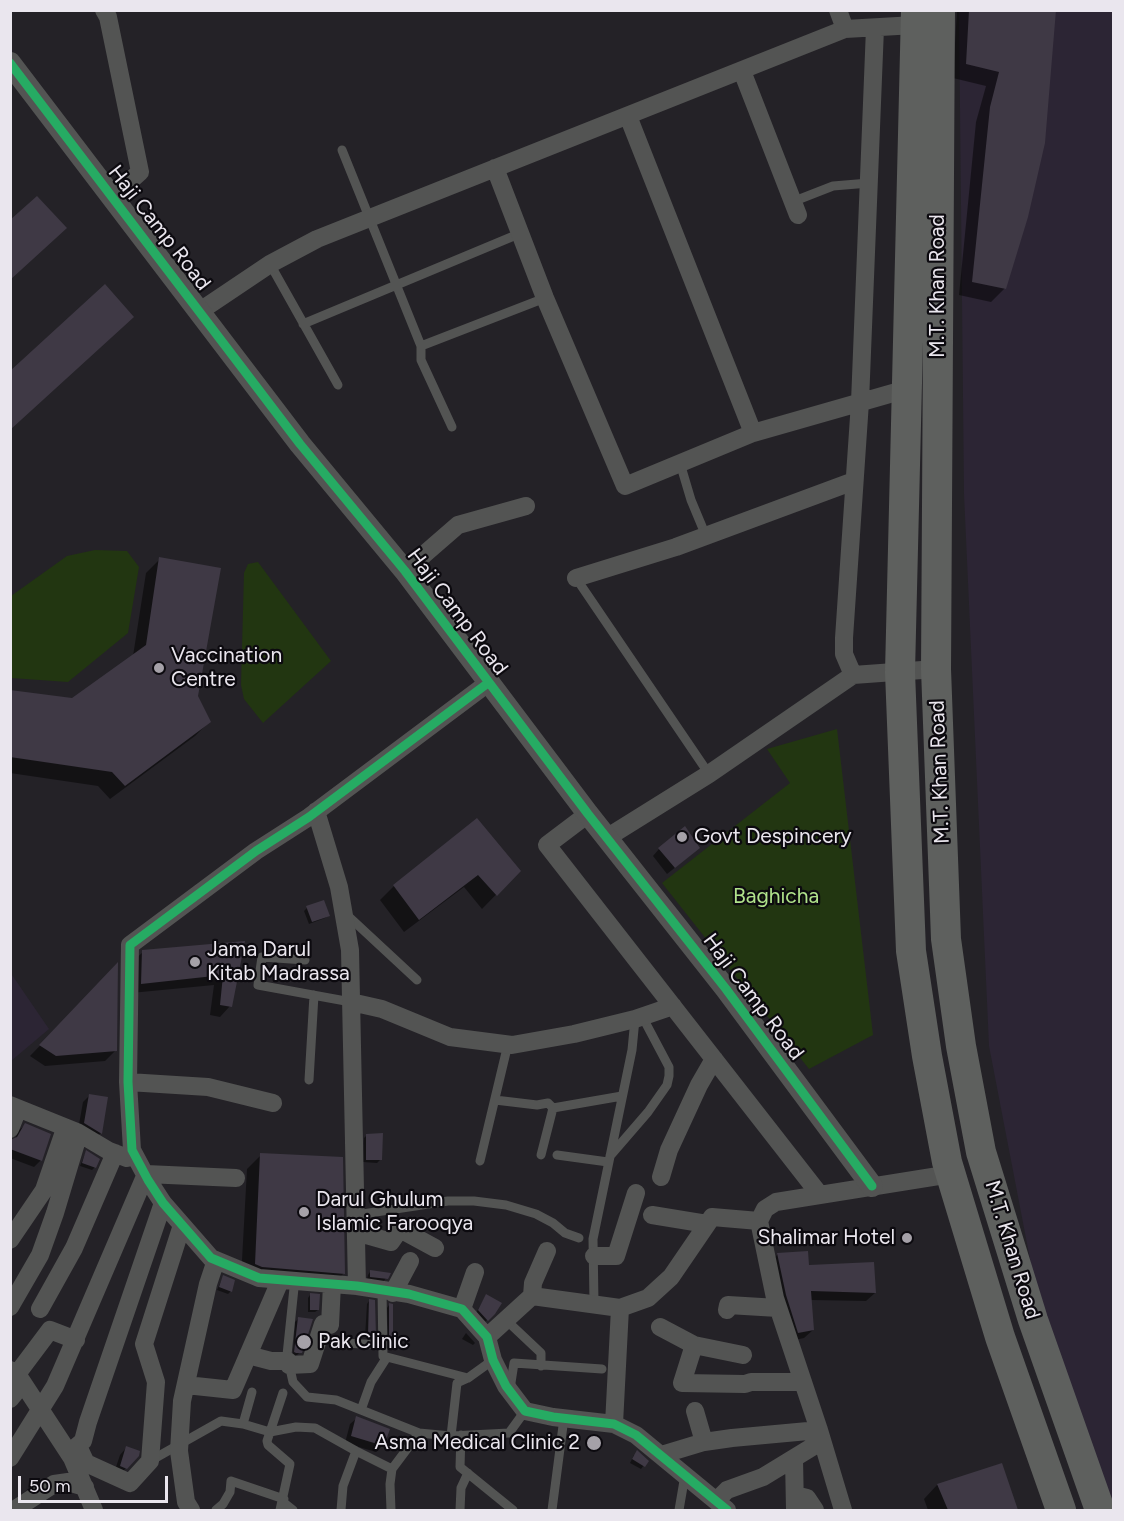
<!DOCTYPE html>
<style>
body{margin:0}
#map{position:relative;width:1124px;height:1521px;overflow:hidden;background:#242227;font-family:Figtree,sans-serif}
canvas{display:block}
.frame{position:absolute;inset:0;border:12px solid #eae6ee;pointer-events:none}
.scale{position:absolute;left:18px;top:1476px;width:150px;height:27px;box-sizing:border-box;border:3px solid #eae6ee;border-top:0;padding-left:8px;font-size:18px;line-height:21px;white-space:nowrap;color:#eae6ee;-webkit-text-stroke:4px #0c0a0f;paint-order:stroke}
</style>
<div id="map">
<canvas width="1124" height="1521"></canvas>
<div class="frame"></div>
<div class="scale">50 m</div>
</div>
<script>
const ctx = document.querySelector('canvas').getContext('2d');
ctx.lineJoin = 'round';
function fill(path, color) { ctx.fillStyle = color; ctx.fill(path, 'evenodd'); }
const shape = rows => new Path2D(rows.map(r => 'M' + r).join(''));
function trace(path, color, width, dash) { ctx.strokeStyle = color; ctx.lineWidth = width; ctx.lineCap = dash ? 'butt' : 'round'; ctx.setLineDash(dash || []); ctx.stroke(path); }
function label(font, color, halo, rows, align = 'center') {
  ctx.font = font + ' Figtree,sans-serif'; ctx.lineWidth = 4.5; ctx.setLineDash([]); ctx.textBaseline = 'middle'; ctx.strokeStyle = halo; ctx.fillStyle = color; for (const [text, x, y, turn = 0] of rows) {
    ctx.save(); ctx.translate(x, y); ctx.rotate((+turn || 0) * Math.PI / 180); ctx.textAlign = isNaN(turn) ? turn : align; if (halo) ctx.strokeText(text, 0, 0); ctx.fillText(text, 0, 0); ctx.restore();
  }
}
fill(shape([
 [959,11,1113,11,1113,1510,1056,1394,989,1046,964,494],
 [10,972,49,1029,11,1061,10,1061]
]), '#2c2534');
fill(shape([
 [95,550,127,551,139,567,128,633,68,682,11,678,11,596,67,556],
 [258,562,331,661,263,723,244,699,241,685,244,573,248,564],
 [837,729,873,1035,809,1069,662,883,790,783,767,749]
]), '#223611');
fill(shape([
 [957,10,1054,10,1005,288,991,302,959,295,976,122,986,86,953,78],
 [160,559,196,696,209,722,195,736,110,799,98,786,10,773,10,692,72,700,133,656,146,573],
 [477,820,519,871,482,909,464,887,404,932,380,900,394,886],
 [659,849,692,854,667,874,653,856],
 [307,908,328,916,325,918,309,924,304,911],
 [243,943,230,1006,220,1017,210,1015,214,985,131,993,132,962,143,952],
 [117,966,116,1050,105,1061,45,1066,30,1056],
 [89,1096,101,1133,94,1139,78,1130,83,1102],
 [25,1125,41,1160,34,1167,10,1158,10,1142,15,1140,18,1131],
 [367,1135,380,1160,377,1163,363,1162,364,1138],
 [86,1152,95,1167,92,1170,80,1166],
 [261,1155,344,1273,330,1287,241,1278,247,1169],
 [778,1254,808,1266,875,1293,866,1301,810,1300,813,1330,804,1338,790,1341,769,1263],
 [370,1272,386,1278,383,1282,367,1279,368,1275],
 [223,1277,231,1291,228,1294,217,1290],
 [310,1295,318,1310,315,1312,308,1312,308,1298],
 [484,1299,494,1313,484,1323,476,1313],
 [369,1301,374,1335,372,1338,365,1337,367,1304],
 [389,1305,391,1337,388,1340,387,1308],
 [298,1319,300,1352,297,1355,293,1356,295,1322],
 [466,1333,475,1343,473,1345,462,1339],
 [357,1418,383,1445,376,1452,345,1443,350,1424],
 [126,1448,126,1468,119,1475,114,1473,120,1455],
 [634,1455,647,1461,641,1469,630,1463],
 [1001,1465,1017,1510,928,1510,924,1499,937,1485]
]), '#0007');
fill(shape([
 [969,10,1056,10,1045,143,1028,217,1006,289,972,282,990,107,999,72,966,64],
 [37,196,67,228,10,280,10,220],
 [105,284,134,317,10,430,10,371],
 [159,557,221,568,198,696,211,722,125,786,112,772,10,757,10,690,72,698,146,645],
 [477,818,521,871,497,896,478,875,419,920,393,885],
 [685,826,700,848,675,868,658,848],
 [324,900,330,916,312,922,306,906],
 [245,941,232,1007,220,1005,223,975,141,984,142,950],
 [118,962,117,1051,56,1056,39,1045],
 [89,1094,108,1097,102,1134,84,1123],
 [25,1123,51,1134,42,1161,10,1149,10,1140,17,1137],
 [383,1133,382,1160,366,1160,366,1134],
 [86,1150,100,1159,96,1168,82,1163],
 [260,1153,343,1157,345,1274,262,1267,255,1264],
 [808,1251,809,1265,874,1262,876,1293,811,1291,814,1330,798,1333,786,1295,777,1253],
 [370,1270,391,1273,388,1279,370,1277],
 [223,1275,235,1280,232,1292,219,1287],
 [310,1293,320,1294,319,1310,310,1310],
 [486,1294,502,1303,495,1314,488,1321,478,1310],
 [369,1299,375,1300,376,1336,368,1335],
 [389,1303,393,1304,393,1338,389,1337],
 [298,1317,313,1319,302,1353,296,1353,294,1352],
 [356,1416,390,1429,384,1446,351,1436],
 [126,1446,140,1451,139,1456,127,1469,120,1466],
 [637,1450,649,1461,645,1467,632,1459],
 [1002,1463,1018,1510,948,1510,937,1484]
]), '#3f3945');
trace(shape([
 [342,150,421,346,421,360,452,427],
 [792,202,833,186,869,183],
 [270,264,338,385],
 [303,324,521,233],
 [421,346,545,298],
 [680,463,691,500,706,536],
 [576,578,709,774],
 [347,915,417,980],
 [305,960,262,957,258,985,351,1002],
 [309,1080,314,995],
 [495,1100,537,1105,548,1103,553,1108],
 [541,1155,553,1108,622,1096],
 [557,1155,608,1162],
 [610,1156,648,1112,667,1085,669,1076,669,1067,642,1016],
 [480,1161,508,1044],
 [356,1215,448,1201,474,1201,506,1205,536,1214,553,1223,565,1233,579,1238],
 [297,1282,294,1288,287,1355,293,1382,307,1397,336,1400,419,1433,451,1436],
 [382,1290,383,1356,468,1378,493,1360],
 [594,1303,593,1239,632,1050,635,1019],
 [506,1320,541,1353,541,1366],
 [344,1343,383,1345],
 [468,1378,457,1383,451,1436,509,1433,525,1411],
 [510,1389,514,1363,602,1369],
 [361,1410,371,1382,387,1357],
 [243,1424,252,1392],
 [461,1435,460,1467,513,1510],
 [150,1461,221,1421,243,1424,270,1432,296,1427,315,1428,356,1451,392,1469],
 [283,1502,293,1510],
 [216,1510,223,1504,230,1492,231,1481,284,1499],
 [280,1510,290,1464,268,1445,267,1441,283,1393],
 [341,1510,343,1486,356,1451],
 [391,1510,390,1484,392,1469,419,1433],
 [460,1510,461,1488,468,1473],
 [552,1510,564,1418],
 [679,1510,685,1475]
]), '#535453', 9);
trace(shape([
 [104,10,108,17,140,172,112,197],
 [838,10,845,29],
 [742,71,798,215],
 [628,116,753,433,907,389],
 [495,168,545,298,625,486,753,433],
 [200,311,270,264,317,239,845,29,915,25],
 [405,571,458,525,526,506],
 [576,578,676,547,854,481],
 [853,675,844,654,844,638,860,402,875,28],
 [488,683,309,817,256,851,130,945,128,1082,132,1150,148,1180,163,1203,211,1258,259,1278,357,1286,409,1294,462,1309,487,1337,493,1360,506,1386,525,1411,553,1417,614,1424,636,1435,727,1510],
 [316,811,339,887,350,950,357,1286],
 [588,814,547,845,820,1195],
 [608,837,709,774,853,675,936,669],
 [351,1002,382,1009,450,1037,512,1045,574,1034,635,1019,673,1006],
 [128,1082,208,1087,273,1103],
 [10,1105,77,1132,109,1151,127,1158],
 [10,1129,18,1109],
 [661,1177,669,1150,699,1085,714,1059],
 [652,1215,707,1224],
 [356,1232,391,1242,400,1229,435,1248],
 [10,1240,44,1190,65,1129],
 [594,1256,616,1256,636,1193],
 [393,1293,410,1261],
 [532,1296,533,1283,547,1251],
 [10,1307,40,1255,55,1213,79,1133],
 [40,1309,74,1248,115,1153],
 [462,1309,475,1272],
 [727,1310,728,1305,778,1308],
 [660,1327,694,1345,743,1355],
 [487,1337,532,1296,620,1308,648,1298,671,1277,712,1217,759,1221],
 [694,1345,682,1383,745,1384,751,1382,803,1382],
 [248,1355,271,1361,288,1361],
 [289,1365,310,1364,323,1324,330,1325,332,1284],
 [10,1370,17,1374,72,1458,94,1510],
 [17,1374,50,1330,76,1340],
 [186,1385,233,1390,280,1281],
 [10,1399,23,1383],
 [695,1411,704,1442],
 [614,1424,620,1308],
 [78,1446,86,1463,130,1483,150,1461,156,1382,144,1344,182,1225],
 [70,1452,83,1441,88,1422,163,1203],
 [661,1455,704,1442,732,1438,819,1430],
 [10,1458,55,1386,146,1174,236,1178],
 [794,1458,795,1510],
 [795,1495,807,1498,815,1510],
 [716,1501,727,1490,763,1477,822,1441],
 [14,1510,54,1484,68,1482,85,1487],
 [191,1510,186,1502,179,1451,182,1401,208,1284,216,1260],
 [843,1510,819,1430,775,1298,759,1221,765,1209,776,1202,951,1174]
]), '#535453', 18);
trace(shape([
 [10,63,300,444,405,571,588,814,726,989,872,1186]
]), '#535453', 22);
trace(shape([
 [916,10,900,672,911,951,927,1056,947,1162,1000,1337,1061,1510],
 [940,10,936,669,946,939,961,1046,981,1152,1033,1320,1100,1510]
]), '#5e605e', 30);
trace(shape([
 [10,63,300,444,405,571,588,814,726,989,872,1186],
 [488,683,309,817,256,851,130,945,128,1082,132,1150,148,1180,163,1203,211,1258,259,1278,357,1286,409,1294,462,1309,487,1337,493,1360,506,1386,525,1411,553,1417,614,1424,636,1435,727,1510]
]), '#26ab63', 9);
for (const [x, y, r, color] of [
 [159,668,6,"#a5a1a8"],
 [682,837,6,"#a5a1a8"],
 [195,962,6,"#a5a1a8"],
 [304,1212,6,"#a5a1a8"],
 [907,1238,6,"#a5a1a8"],
 [304,1342,8,"#a5a1a8"],
 [594,1443,8,"#a5a1a8"]
]) { const dot = new Path2D(); dot.arc(x, y, r, 0, 2 * Math.PI); ctx.fillStyle = color; ctx.fill(dot); trace(dot, '#0c0a0f', 2); }
label('21px', '#eae6ee', '#0c0a0f', [
 ["Haji Camp Road",159,228,52],
 ["M.T. Khan Road",938,286,-90],
 ["Haji Camp Road",457,612,53],
 ["M.T. Khan Road",940,772,-92],
 ["Haji Camp Road",753,997,53],
 ["M.T. Khan Road",1012,1250,73]
]);
label('21px', '#eae6ee', '#0c0a0f', [
 ["Vaccination",171,656],
 ["Centre",171,680],
 ["Govt Despincery",694,837],
 ["Jama Darul",207,950],
 ["Kitab Madrassa",207,974],
 ["Darul Ghulum",316,1200],
 ["Islamic Farooqya",316,1224],
 ["Shalimar Hotel",895,1238,"right"],
 ["Pak Clinic",318,1342],
 ["Asma Medical Clinic 2",580,1443,"right"]
], 'left');
label('21px', '#b0e28b', '#0c0a0f', [
 ["Baghicha",776,897]
]);
</script>
